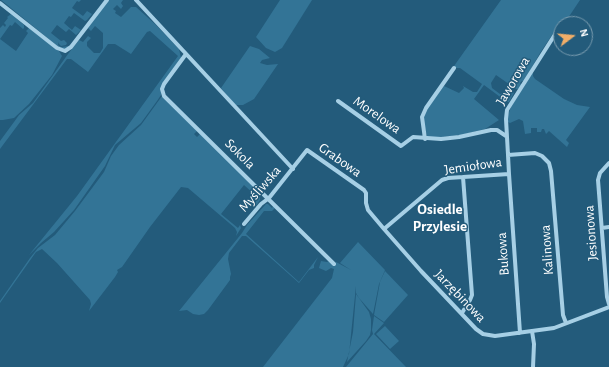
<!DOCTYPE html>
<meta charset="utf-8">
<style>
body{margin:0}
#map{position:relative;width:609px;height:367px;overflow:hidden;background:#235b7b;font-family:"Alegreya Sans",sans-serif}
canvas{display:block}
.north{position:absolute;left:553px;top:16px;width:40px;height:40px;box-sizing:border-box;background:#235b7b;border:1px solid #7b9db0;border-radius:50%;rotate:74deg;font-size:11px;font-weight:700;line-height:16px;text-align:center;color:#fff}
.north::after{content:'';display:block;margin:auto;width:14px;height:18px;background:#f0ae69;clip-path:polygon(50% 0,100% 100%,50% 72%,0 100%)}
</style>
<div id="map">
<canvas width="609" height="367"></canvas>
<div class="north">N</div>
</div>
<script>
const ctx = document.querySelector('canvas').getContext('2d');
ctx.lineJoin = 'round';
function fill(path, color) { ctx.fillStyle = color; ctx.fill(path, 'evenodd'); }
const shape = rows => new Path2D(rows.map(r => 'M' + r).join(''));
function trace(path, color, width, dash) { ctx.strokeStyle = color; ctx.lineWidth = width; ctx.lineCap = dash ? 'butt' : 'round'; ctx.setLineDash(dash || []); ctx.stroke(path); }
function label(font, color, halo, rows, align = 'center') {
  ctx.font = font + ' "Alegreya Sans",sans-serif'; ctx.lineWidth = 3; ctx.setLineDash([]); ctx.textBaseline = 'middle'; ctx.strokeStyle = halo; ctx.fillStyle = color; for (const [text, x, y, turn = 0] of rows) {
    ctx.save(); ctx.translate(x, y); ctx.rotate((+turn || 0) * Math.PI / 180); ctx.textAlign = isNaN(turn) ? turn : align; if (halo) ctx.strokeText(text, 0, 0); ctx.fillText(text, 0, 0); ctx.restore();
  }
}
fill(shape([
 [1,0,81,0,79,2,77,1,72,8,83,16,87,11,92,14,87,20,85,21,74,13,71,17,69,16,64,23,72,30,75,26,81,30,76,35,69,29,66,32,57,25,51,33,61,41,64,40,67,43,66,45,61,46,59,44,59,42,58,45,61,47,69,46,70,45,71,46,67,49,61,49],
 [109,0,123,0,121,3,123,6,121,9,117,5,113,9,116,11,115,13,121,17,131,7,136,7,155,24,179,49,181,58,162,84,161,95,157,101,141,123,115,145,105,166,74,210,54,232,41,243,29,255,77,196,178,56,150,31,147,32,131,54,115,44,108,44,88,72,71,59,67,59,0,149,0,141,14,122,19,115,33,103,68,54,79,40,83,42,88,36,91,38,87,42,87,46,94,53,100,53,103,48,103,33,95,26,91,31,88,28,105,4],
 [280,0,312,0,282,48,275,52,266,48,256,37],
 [501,0,580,0,564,24,560,23,540,53,524,81,522,81,520,83,521,85,518,89,516,89,496,75,491,83,492,88,500,94,512,91,514,93,509,102,507,102,484,85,474,99,499,120,485,129,461,135,432,138,427,136,423,121,425,112,444,86,459,93,464,88,463,86,473,92,477,92,482,84,460,68,456,68,454,66],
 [11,14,24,25,24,28,23,29,15,22,12,26,10,25,0,39,16,51,28,33,26,31,29,28,59,51,62,56,52,75,29,104,14,118,3,120,0,120,0,28,3,25,5,27,6,25,4,23,8,18,7,17],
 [250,46,259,49,270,58,262,60,260,63,267,65,278,64,254,99,243,105,236,105,233,103,221,88],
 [533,72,533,76,535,79,564,99,577,105,590,107,566,140,569,143,567,147,549,131,546,134,544,129,542,129,541,132,537,132,537,128,531,128,531,133,525,134,523,121,519,119,510,123,508,122,508,115,511,107],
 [162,96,197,131,194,134,197,137,200,134,248,181,260,194,260,200,256,206,256,196,244,185,221,214,238,228,240,225,241,228,236,236,237,232,235,228,188,188,181,187,150,227,122,267,117,270,118,272,115,277,89,311,91,304,90,300,57,263,42,249,36,252,0,303,0,301,30,258,38,248,55,235,75,211,104,172,111,156,119,145,141,125],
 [266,204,268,204,272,208,273,206,275,208,272,211,264,211,246,234,299,282,318,257,314,265,314,268,309,270,299,283,246,236,242,236,229,253,228,259,231,274,230,277,230,280,208,310,204,314,199,315,193,314,187,310,179,311,242,233,247,225],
 [358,242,385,270,379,284,373,314,359,298,356,293,356,286,349,354,343,367,263,367,332,278,334,269,331,268,326,271,319,268,321,261,327,262,329,261,334,264,336,262,351,270,340,263],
 [385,271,408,295,384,322,374,315,380,282],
 [356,294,369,312,371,319,371,330,370,335,366,341,347,362,353,332],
 [374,316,384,323,374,334,406,367,346,367,373,334,372,330],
 [385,326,399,341,390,349,376,334]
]), '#337496');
trace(shape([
 [136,0,293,169],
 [0,3,57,48,65,51,71,47,107,0],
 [186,54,164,84,162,89,164,96,334,264],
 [338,101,401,146,413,137,441,139,459,137,491,130,497,130,506,136],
 [425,139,422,117,426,108,454,68],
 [508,155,506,119,507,110,561,25],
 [609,163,600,173,598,180,607,297,609,304],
 [509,174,520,333],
 [244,224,261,204,269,198,307,150,364,190,366,193,366,203,368,210,384,229,421,271,476,329,483,334,495,336,554,328,609,307],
 [602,228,609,227],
 [384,229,442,180,448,178,509,174,508,155,535,153,542,156,549,163,551,171,563,315,566,323],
 [462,313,470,300,472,295,463,177],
 [532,331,534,344,533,367]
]), '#a6cfe5', 4);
label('14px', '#fff', '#235b7b', [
 ["Jaworowa",513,81,-60],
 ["Morelowa",377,115,35],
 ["Sokola",240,154,45],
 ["Grabowa",340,160,35],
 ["Jemiołowa",473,166,-8],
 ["Myśliwska",260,189,-49],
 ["Jesionowa",591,233,-94],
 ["Kalinowa",547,250,-94],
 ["Bukowa",503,254,-94],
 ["Jarzębinowa",460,296,46]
]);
label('bold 15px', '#fff', '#235b7b', [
 ["Osiedle",440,209],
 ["Przylesie",440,226]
]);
</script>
